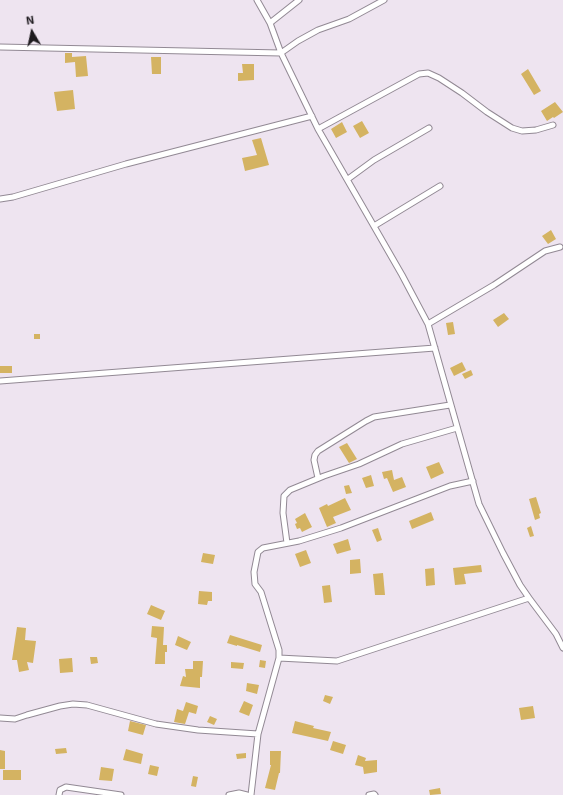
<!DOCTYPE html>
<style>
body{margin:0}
#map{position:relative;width:563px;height:795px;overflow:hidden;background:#eee4f0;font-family:"Exo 2",sans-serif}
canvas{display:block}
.north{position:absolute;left:12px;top:12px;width:40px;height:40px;-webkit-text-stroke:3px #eee4f0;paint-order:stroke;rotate:351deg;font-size:11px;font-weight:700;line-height:16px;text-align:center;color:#1e1b1f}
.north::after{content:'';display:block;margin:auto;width:14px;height:18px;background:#1e1b1f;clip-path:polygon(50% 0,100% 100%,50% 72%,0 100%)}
</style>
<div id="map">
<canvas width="563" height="795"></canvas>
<div class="north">N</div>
</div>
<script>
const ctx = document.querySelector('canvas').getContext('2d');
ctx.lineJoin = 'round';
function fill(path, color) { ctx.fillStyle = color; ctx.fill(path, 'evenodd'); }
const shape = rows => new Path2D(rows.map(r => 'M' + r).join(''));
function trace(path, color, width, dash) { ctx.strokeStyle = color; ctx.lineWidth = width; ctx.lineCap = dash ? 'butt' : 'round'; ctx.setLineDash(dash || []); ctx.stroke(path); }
fill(shape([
 [65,53,72,53,72,57,86,56,88,76,76,77,75,62,65,63],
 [151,57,161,57,161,74,152,74],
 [242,64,254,64,254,80,238,81,238,73,243,73],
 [528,69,541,91,534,95,521,74],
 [73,90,75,109,57,111,54,92],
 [555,102,563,112,554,118,553,117,547,121,541,111],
 [362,121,369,133,360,138,353,126],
 [342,122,347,132,336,138,331,129],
 [261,138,269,165,245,171,242,158,257,155,252,140],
 [551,230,556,239,548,244,542,236],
 [504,313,509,319,498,327,493,320],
 [453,322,455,334,448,335,446,323],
 [34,334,40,334,40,339,34,339],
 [462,362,466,370,454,376,450,368],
 [0,366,12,366,12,373,0,373],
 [471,370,473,375,465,379,462,374],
 [347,443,357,459,349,463,339,447],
 [439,462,444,473,431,479,426,467],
 [392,470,394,480,402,477,406,487,393,492,387,478,384,479,382,472],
 [371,475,374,486,366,488,362,478],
 [349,485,352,493,346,494,344,486],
 [536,497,541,513,539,514,540,518,535,520,529,499],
 [345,498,351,510,333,517,336,523,327,527,319,508,327,504,328,506],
 [431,512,434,520,412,529,409,521],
 [305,513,312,527,302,532,300,528,297,529,295,524,297,523,295,519],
 [531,526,534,536,530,537,527,528],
 [378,528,382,540,377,542,372,530],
 [348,539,351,550,337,554,333,544],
 [306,550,311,563,300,567,295,554],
 [203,553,215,555,213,564,201,562],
 [360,559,361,573,350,574,350,560],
 [481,565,482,572,464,574,466,584,455,585,453,568],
 [434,568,435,585,426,586,425,569],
 [383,573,385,595,375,595,373,574],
 [330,585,332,602,324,603,322,586],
 [199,591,212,592,212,601,208,601,207,605,198,604],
 [151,605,165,611,161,620,147,614],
 [152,626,164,627,163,645,167,645,167,652,165,652,165,664,155,664,157,638,151,637],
 [17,627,26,628,25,640,36,641,33,663,27,662,29,670,19,672,17,660,12,660],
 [230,635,262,645,260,652,237,645,237,646,227,643],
 [178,636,191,642,187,650,175,645],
 [90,657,97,657,98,663,91,664],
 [72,658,73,672,60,673,59,659],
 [260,660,266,661,265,668,259,667],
 [193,661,203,661,202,677,200,677,200,688,180,686,183,676,186,677,185,669,193,669],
 [231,662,244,663,243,669,231,668],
 [247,683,259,685,257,694,246,691],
 [325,695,333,697,330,704,323,701],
 [244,701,253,705,249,716,239,712],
 [186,702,198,706,196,714,189,712,185,724,174,722,177,709,183,711],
 [533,706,535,718,521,720,519,708],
 [210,716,217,719,214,725,207,722],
 [130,721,146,725,143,735,128,731],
 [295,721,314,726,313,728,331,732,328,741,292,733],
 [333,741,346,745,343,754,330,750],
 [66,748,67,753,56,754,55,749],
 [126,749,143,754,141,764,123,760],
 [0,750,5,751,5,769,0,769],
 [270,751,281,751,280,773,279,773,275,790,265,788,271,765,270,765],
 [246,753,246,758,237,759,236,754],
 [358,755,366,758,365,761,377,760,377,772,364,774,363,767,355,765],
 [150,765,159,767,157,776,148,774],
 [101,767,114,769,112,781,99,780],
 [3,770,21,770,21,780,3,780],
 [193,776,198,777,196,787,191,786],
 [440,788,441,794,430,795,429,790]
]), '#d4b362');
const street = shape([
 [257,0,270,23,281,53,318,129,402,275,428,324,479,504,503,553,520,585,529,598,556,634,563,648],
 [270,23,299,0],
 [0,47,281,53,298,41,318,30,349,19,384,0],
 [318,129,419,74,428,73,439,78,462,93,487,112,512,128,522,131,536,130,553,125],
 [348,179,374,160,429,128],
 [0,199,13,197,126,164,312,116],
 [374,226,440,186],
 [428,324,494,285,545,251,560,247],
 [0,381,435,348],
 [318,478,314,460,315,455,318,451,366,421,374,417,450,405],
 [287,543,283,513,284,496,290,490,324,476,359,464,402,444,457,428],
 [279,658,337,661,529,598],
 [0,718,15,719,27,715,60,706,73,704,87,705,156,724,198,730,258,734],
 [59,795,60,790,66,787,121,795],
 [229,795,239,793,247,795],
 [251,795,258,734,279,658,279,650,261,592,255,584,254,572,258,552,263,548,299,541,341,528,450,486,473,481],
 [369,795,374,794,375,795]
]);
trace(street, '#928994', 7);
trace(street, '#fff', 5);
</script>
